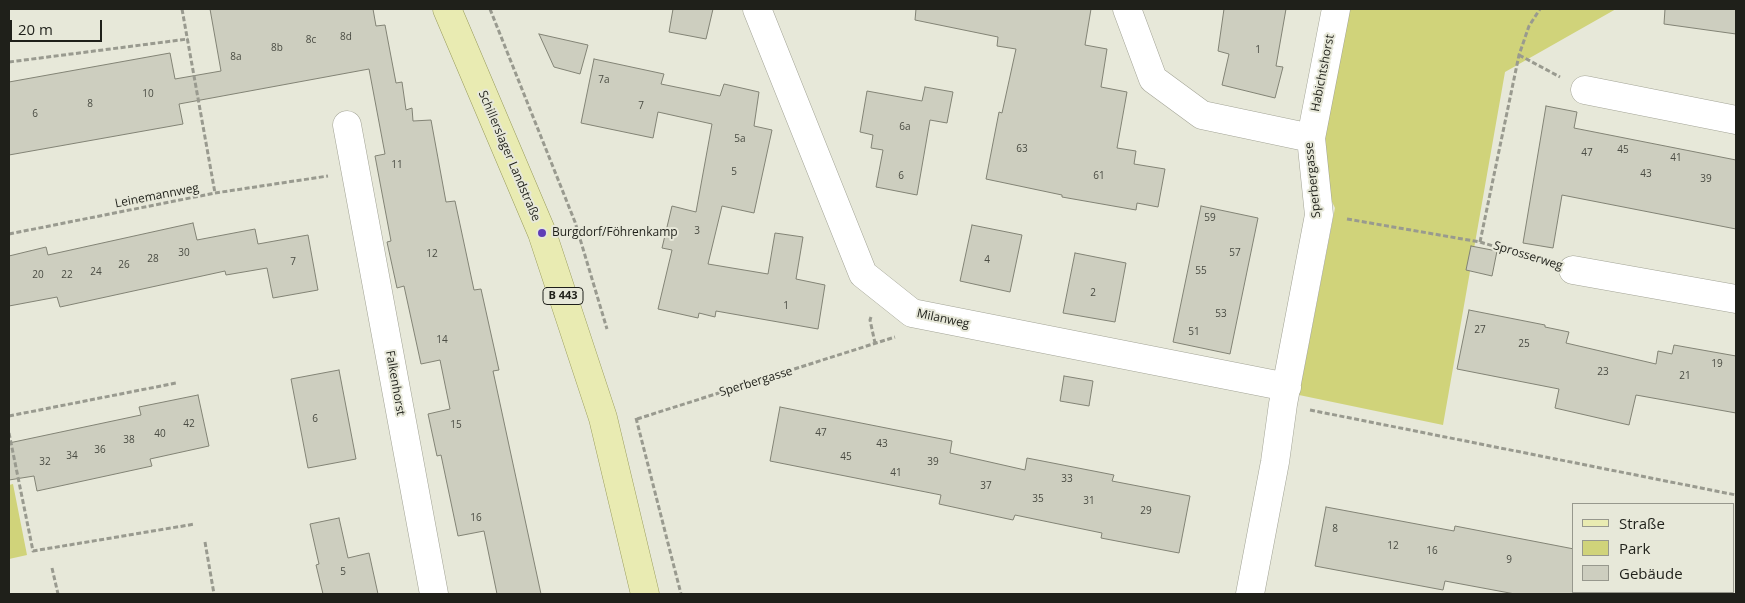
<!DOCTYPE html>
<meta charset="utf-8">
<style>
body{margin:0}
#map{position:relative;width:1745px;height:603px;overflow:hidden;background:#e7e8d9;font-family:"Open Sans",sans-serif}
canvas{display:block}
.frame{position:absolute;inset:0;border:10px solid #1f201a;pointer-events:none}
.legend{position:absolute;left:1572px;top:503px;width:162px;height:90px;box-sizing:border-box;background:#e7e8d9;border:1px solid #97988d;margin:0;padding:6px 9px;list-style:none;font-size:15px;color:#1f201a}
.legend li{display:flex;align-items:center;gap:10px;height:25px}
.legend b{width:25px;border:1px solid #97988d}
.scale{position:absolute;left:10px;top:20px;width:92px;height:22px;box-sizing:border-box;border:2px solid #1f201a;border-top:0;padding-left:6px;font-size:15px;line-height:18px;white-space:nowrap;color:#1f201a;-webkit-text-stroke:4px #e7e8d9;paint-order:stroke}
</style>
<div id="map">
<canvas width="1745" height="603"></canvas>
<div class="frame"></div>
<ul class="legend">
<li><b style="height:6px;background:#e9ebb2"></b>Straße</li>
<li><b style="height:14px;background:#d0d37a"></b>Park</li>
<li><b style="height:14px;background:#cdcebf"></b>Gebäude</li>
</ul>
<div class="scale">20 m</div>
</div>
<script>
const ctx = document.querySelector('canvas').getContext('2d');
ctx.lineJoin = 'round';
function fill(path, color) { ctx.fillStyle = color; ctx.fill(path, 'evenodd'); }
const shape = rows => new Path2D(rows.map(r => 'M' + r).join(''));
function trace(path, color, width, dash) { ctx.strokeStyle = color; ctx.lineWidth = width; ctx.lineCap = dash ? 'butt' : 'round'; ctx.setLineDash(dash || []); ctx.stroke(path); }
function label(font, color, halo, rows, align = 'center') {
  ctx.font = font + ' "Open Sans",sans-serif'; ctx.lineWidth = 4; ctx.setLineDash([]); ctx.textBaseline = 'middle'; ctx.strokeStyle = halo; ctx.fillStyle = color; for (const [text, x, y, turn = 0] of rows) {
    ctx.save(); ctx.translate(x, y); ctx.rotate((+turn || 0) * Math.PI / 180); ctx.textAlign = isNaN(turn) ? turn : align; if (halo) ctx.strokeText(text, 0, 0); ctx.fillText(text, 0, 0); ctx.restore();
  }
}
fill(shape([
 [1344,9,1616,9,1505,72,1443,425,1299,395,1335,208,1321,179,1324,134],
 [13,484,27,555,9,559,9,485]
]), '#d0d37a');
const building = shape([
 [210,9,373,9,376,26,385,25,396,83,402,82,406,110,412,108,413,121,431,120,446,202,455,201,474,290,481,289,499,370,493,371,541,594,497,594,484,531,458,536,441,455,437,456,428,414,450,409,440,360,421,364,404,286,397,288,387,242,391,241,375,156,385,154,369,69,179,104,183,124,9,155,9,82,170,53,175,79,221,71,210,9],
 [673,9,713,9,706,39,669,32,673,9],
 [916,9,1091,9,1085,45,1107,49,1101,87,1127,92,1117,148,1136,151,1134,164,1165,169,1158,207,1137,203,1136,210,1062,197,1062,195,986,179,999,112,1002,113,1016,49,997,46,998,37,915,20,916,9],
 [1224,9,1286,9,1276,66,1283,67,1275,98,1222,85,1229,54,1218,51,1224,9],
 [1665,9,1736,9,1736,34,1664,24,1665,9],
 [539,34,588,45,580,74,554,67,539,34],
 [594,59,664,74,661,84,720,96,724,84,759,92,754,126,772,130,754,213,722,206,708,264,768,274,775,233,803,237,796,279,825,285,818,329,716,311,715,317,699,313,698,318,658,309,672,250,662,248,672,206,696,212,712,124,658,112,653,138,581,123,594,59],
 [925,87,953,92,947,123,930,120,917,195,876,187,883,150,871,148,873,135,860,132,867,91,922,101,925,87],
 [1546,106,1577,112,1574,128,1736,160,1736,229,1562,195,1553,248,1523,243,1546,106],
 [1201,206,1258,218,1230,354,1173,342,1201,206],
 [193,223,197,240,255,229,258,244,308,235,318,290,273,298,267,268,226,275,225,271,60,307,57,297,9,306,9,256,46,247,48,255,193,223],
 [972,225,1022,235,1010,292,960,281,972,225],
 [1471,246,1497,251,1492,276,1466,270,1471,246],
 [1075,253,1126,263,1115,322,1063,313,1075,253],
 [1469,310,1545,325,1545,327,1569,332,1566,343,1656,364,1658,351,1672,354,1674,345,1736,356,1736,413,1636,395,1629,425,1555,408,1559,389,1457,369,1469,310],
 [339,370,356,459,308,468,291,379,339,370],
 [1064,376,1093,381,1089,406,1060,401,1064,376],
 [198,395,209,446,150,459,152,466,37,491,34,476,9,480,9,443,141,415,139,407,198,395],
 [780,407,952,441,950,453,1025,470,1027,458,1114,475,1112,481,1190,496,1179,553,1101,538,1102,533,1015,515,1013,520,939,504,941,495,770,461,780,407],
 [1326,507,1454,531,1455,526,1574,549,1574,594,1515,594,1445,581,1443,590,1315,566,1326,507],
 [339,518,348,558,369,553,378,594,323,594,316,565,319,564,310,524,339,518]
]);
fill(building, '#cdcebf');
trace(building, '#828375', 1);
const minor = shape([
 [757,9,863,274,912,313,1287,387],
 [1127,9,1153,79,1202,115,1311,138,1319,215,1283,404,1275,462,1250,594],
 [1585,90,1736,120],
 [347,125,434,594],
 [1311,138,1336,9],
 [1573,270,1736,299]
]);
const primary = shape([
 [447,9,542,233,603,418,645,594]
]);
trace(minor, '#a3a496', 29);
trace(primary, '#999c5c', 29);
trace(shape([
 [182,9,215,193],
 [490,9,575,222,607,329],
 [1519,55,1560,77],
 [9,62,188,39],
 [1347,219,1480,242,1546,262],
 [9,234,215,193,328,176],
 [1480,242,1519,55,1529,26,1540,9],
 [871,317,870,320,875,343],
 [1310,410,1736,495],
 [9,416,176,383],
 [636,418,681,594],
 [637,419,895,337],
 [9,433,33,551,195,524],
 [205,542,214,594],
 [52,568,58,594]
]), '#999a8f', 3, [5, 2.5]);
trace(minor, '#fff', 28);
trace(primary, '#e9ebb2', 28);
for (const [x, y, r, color] of [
 [542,233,5,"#5f3eb6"]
]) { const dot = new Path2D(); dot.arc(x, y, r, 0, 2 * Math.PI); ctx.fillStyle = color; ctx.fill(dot); trace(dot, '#e7e8d9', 2); }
label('10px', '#4a4c43', null, [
 ["8d",346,37],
 ["8c",311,40],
 ["8b",277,48],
 ["1",1258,50],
 ["8a",236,57],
 ["7a",604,80],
 ["10",148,94],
 ["8",90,104],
 ["7",641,106],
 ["6",35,114],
 ["6a",905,127],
 ["5a",740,139],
 ["63",1022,149],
 ["45",1623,150],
 ["47",1587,153],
 ["41",1676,158],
 ["11",397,165],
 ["5",734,172],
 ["43",1646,174],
 ["6",901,176],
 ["61",1099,176],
 ["39",1706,179],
 ["59",1210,218],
 ["3",697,231],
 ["30",184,253],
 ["57",1235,253],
 ["12",432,254],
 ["28",153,259],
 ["4",987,260],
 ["7",293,262],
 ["26",124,265],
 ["55",1201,271],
 ["24",96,272],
 ["20",38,275],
 ["22",67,275],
 ["2",1093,293],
 ["1",786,306],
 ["53",1221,314],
 ["27",1480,330],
 ["51",1194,332],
 ["14",442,340],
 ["25",1524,344],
 ["19",1717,364],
 ["23",1603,372],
 ["21",1685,376],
 ["6",315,419],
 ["42",189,424],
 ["15",456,425],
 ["47",821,433],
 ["40",160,434],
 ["38",129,440],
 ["43",882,444],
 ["36",100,450],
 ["34",72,456],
 ["45",846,457],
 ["32",45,462],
 ["39",933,462],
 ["41",896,473],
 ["33",1067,479],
 ["37",986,486],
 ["35",1038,499],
 ["31",1089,501],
 ["29",1146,511],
 ["16",476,518],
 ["8",1335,529],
 ["12",1393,546],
 ["16",1432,551],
 ["9",1509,560],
 ["5",343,572]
]);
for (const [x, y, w] of [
 [563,296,40]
]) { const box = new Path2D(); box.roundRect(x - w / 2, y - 8.5, w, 17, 4); ctx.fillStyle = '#e7e8d9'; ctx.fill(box); trace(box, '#1f201a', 1); }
label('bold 11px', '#1f201a', null, [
 ["B 443",563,296]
]);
label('12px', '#1f201a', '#e7e8d9', [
 ["Habichtshorst",1323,73,-79],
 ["Schillerslager Landstraße",509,156,67],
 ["Sperbergasse",1313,180,-96],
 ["Leinemannweg",157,196,-11],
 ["Sprosserweg",1528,256,17],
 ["Milanweg",943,319,12],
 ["Sperbergasse",756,382,-17],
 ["Falkenhorst",395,383,80]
]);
label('12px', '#1f201a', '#e7e8d9', [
 ["Burgdorf/Föhrenkamp",552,233]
], 'left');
</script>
